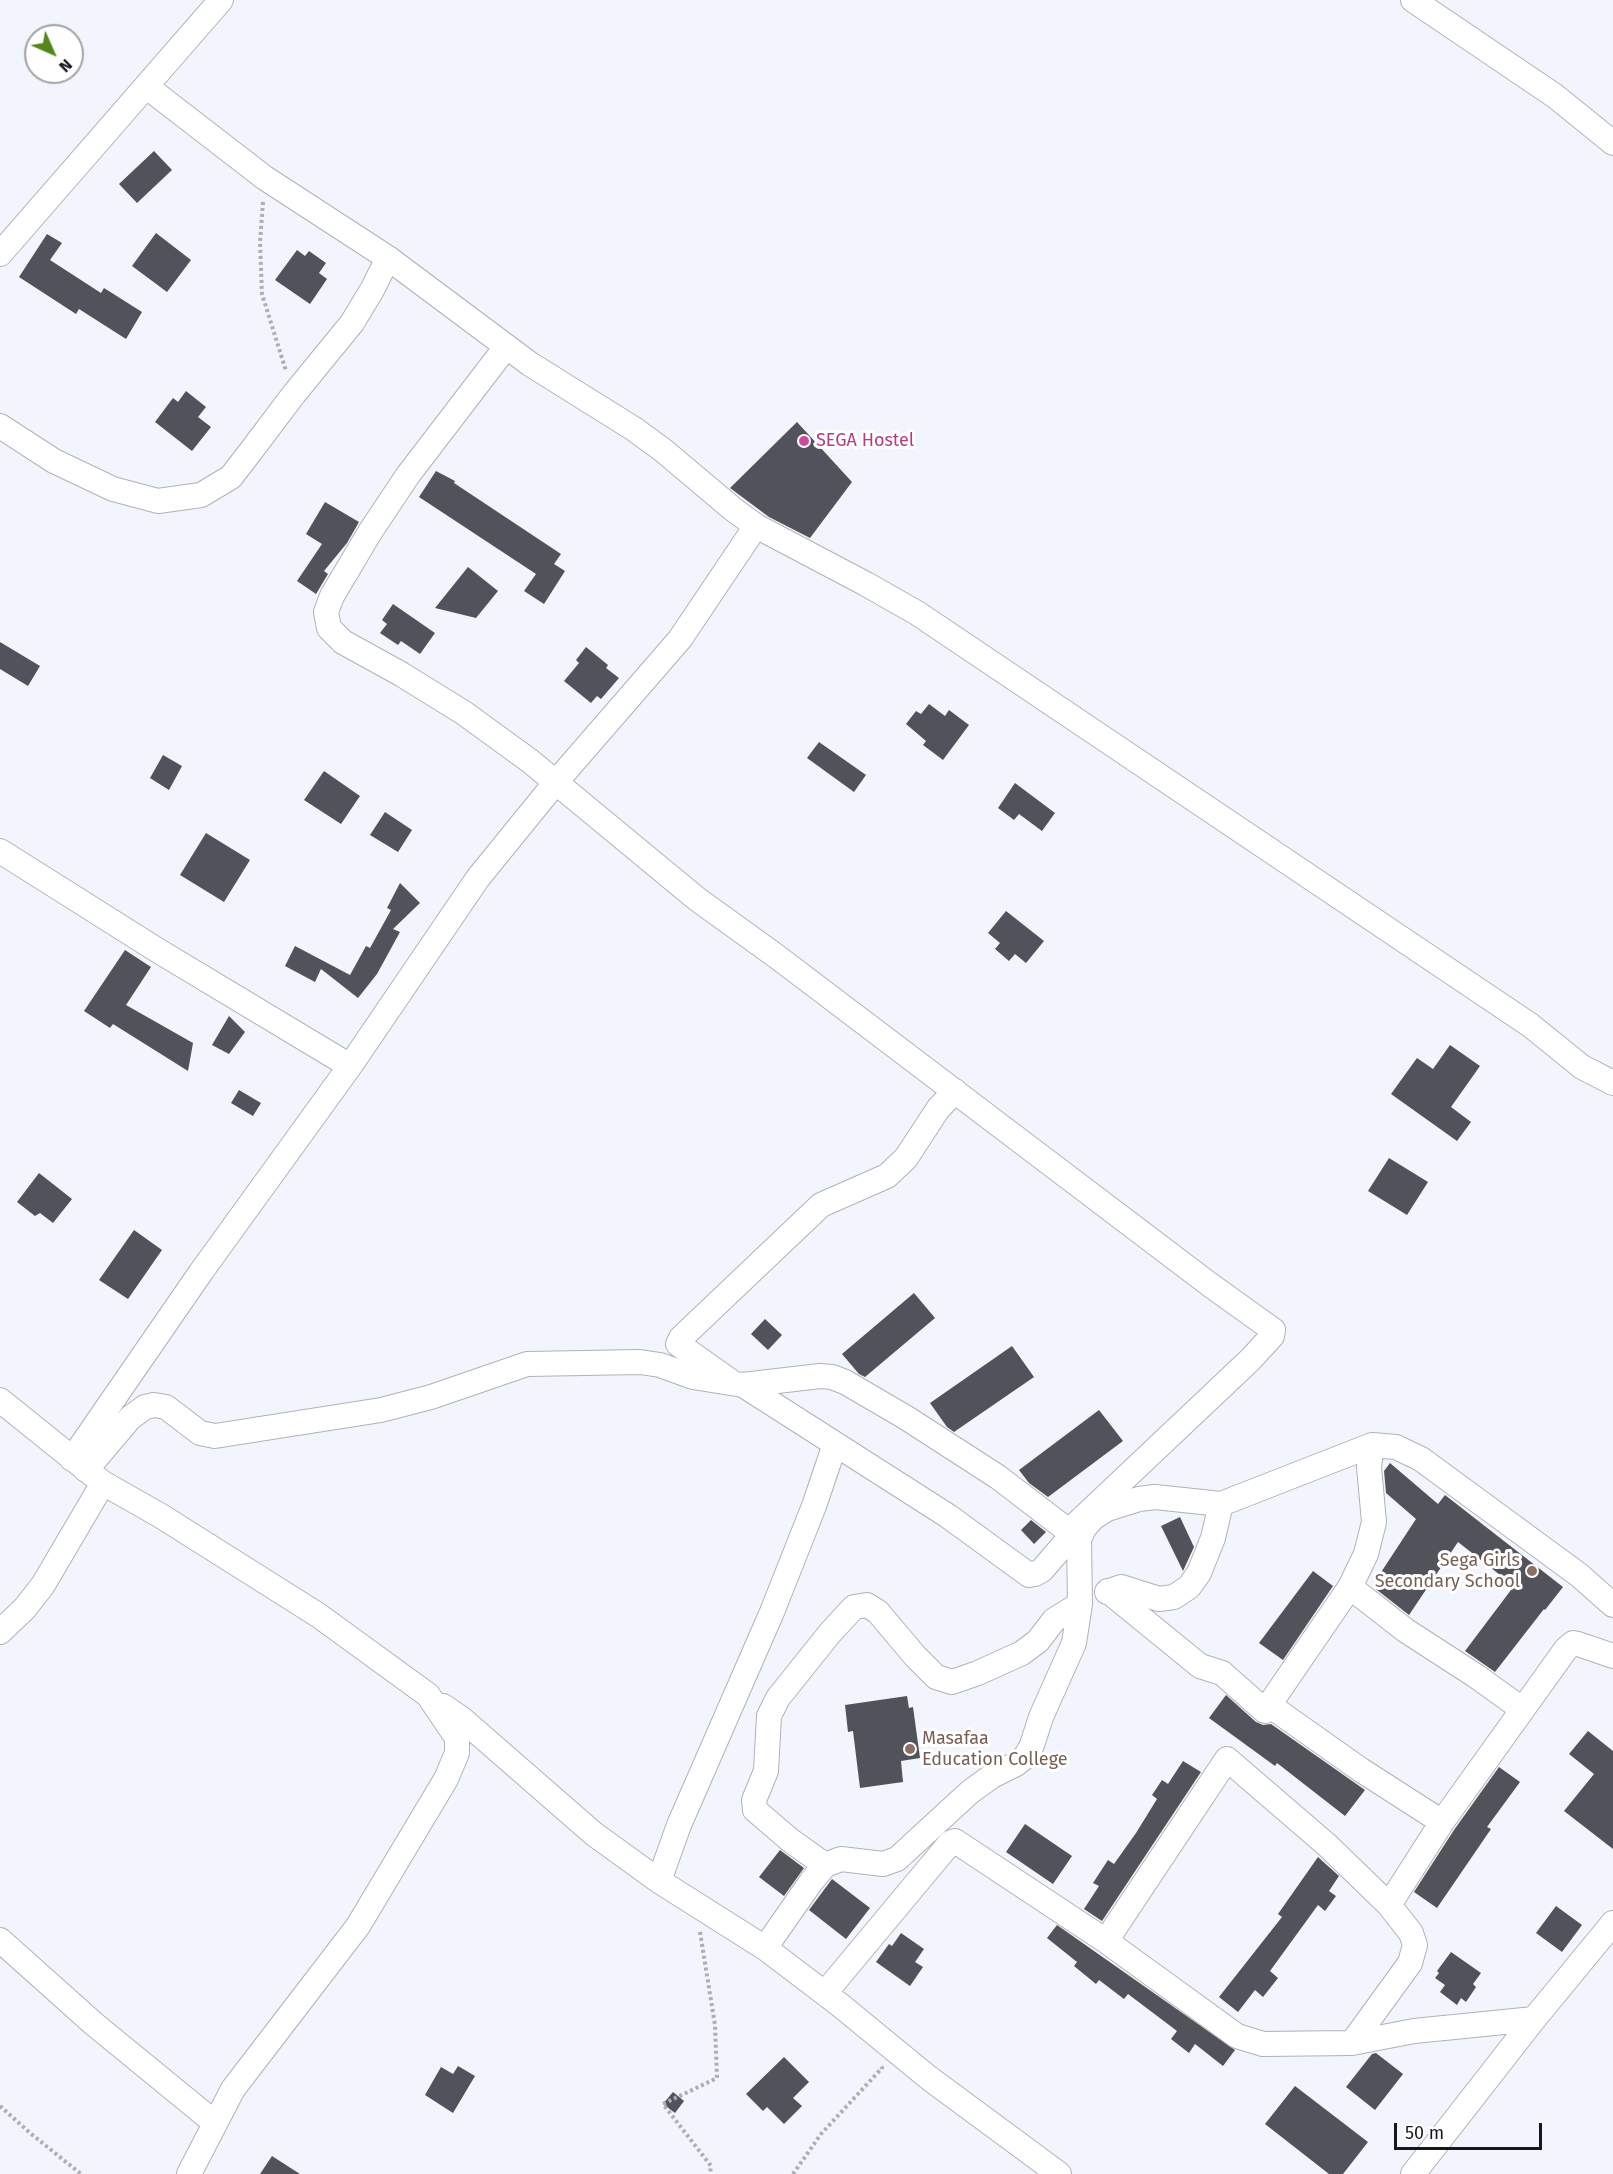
<!DOCTYPE html>
<style>
body{margin:0}
#map{position:relative;width:1613px;height:2174px;overflow:hidden;background:#f2f4fe;font-family:"Fira Sans",sans-serif}
canvas{display:block}
.north{position:absolute;left:24px;top:24px;width:60px;height:60px;box-sizing:border-box;background:#fff;border:2px solid #a2a3a4;border-radius:50%;rotate:135deg;font-size:16px;font-weight:700;line-height:24px;text-align:center;color:#17181b}
.north::after{content:'';display:block;margin:auto;width:21px;height:27px;background:#53861b;clip-path:polygon(50% 0,100% 100%,50% 72%,0 100%)}
.scale{position:absolute;left:1394px;top:2123px;width:148px;height:27px;box-sizing:border-box;border:3px solid #17181b;border-top:0;padding-left:8px;font-size:18px;line-height:21px;white-space:nowrap;color:#17181b;-webkit-text-stroke:4px #fff;paint-order:stroke}
</style>
<div id="map">
<canvas width="1613" height="2174"></canvas>
<div class="north">N</div>
<div class="scale">50 m</div>
</div>
<script>
const ctx = document.querySelector('canvas').getContext('2d');
ctx.lineJoin = 'round';
function fill(path, color) { ctx.fillStyle = color; ctx.fill(path, 'evenodd'); }
const shape = rows => new Path2D(rows.map(r => 'M' + r).join(''));
function trace(path, color, width, dash) { ctx.strokeStyle = color; ctx.lineWidth = width; ctx.lineCap = dash ? 'butt' : 'round'; ctx.setLineDash(dash || []); ctx.stroke(path); }
function label(font, color, halo, rows, align = 'center') {
  ctx.font = font + ' "Fira Sans",sans-serif'; ctx.lineWidth = 6; ctx.setLineDash([]); ctx.textBaseline = 'middle'; ctx.strokeStyle = halo; ctx.fillStyle = color; for (const [text, x, y, turn = 0] of rows) {
    ctx.save(); ctx.translate(x, y); ctx.rotate((+turn || 0) * Math.PI / 180); ctx.textAlign = isNaN(turn) ? turn : align; if (halo) ctx.strokeText(text, 0, 0); ctx.fillText(text, 0, 0); ctx.restore();
  }
}
fill(shape([
 [154,151,172,170,137,203,119,184],
 [156,233,191,260,167,292,132,266],
 [47,234,62,243,50,260,101,293,104,288,142,312,126,339,79,309,76,314,19,277],
 [297,250,305,256,309,251,326,263,319,273,327,279,310,304,275,280],
 [186,391,206,407,198,417,211,427,192,451,155,422,173,398,178,402],
 [797,422,852,482,810,538,769,517,730,488],
 [436,471,455,481,454,483,561,554,554,564,565,571,544,604,524,591,536,574,419,497],
 [325,502,359,522,347,543,324,571,328,574,316,594,297,581,322,544,306,534],
 [468,567,498,591,476,618,435,608],
 [393,604,435,633,420,654,401,641,398,645,380,633,387,624,382,620],
 [0,642,40,666,28,686,0,669],
 [586,647,608,665,606,668,619,678,601,699,597,696,591,703,564,681,579,663,576,660],
 [929,704,945,716,949,710,969,725,943,760,923,745,926,741,906,724,916,711,921,714],
 [819,742,866,775,854,792,807,758],
 [163,755,182,766,169,790,150,778],
 [324,771,360,796,341,824,304,800],
 [1015,783,1055,813,1042,831,1019,814,1014,820,998,808],
 [385,812,412,830,398,852,370,835],
 [206,833,250,860,224,902,180,875],
 [400,883,420,903,393,929,400,932,377,974,358,998,321,969,315,982,285,966,295,946,350,975,366,946,370,948,391,910,387,908],
 [1006,911,1044,941,1026,963,1015,954,1009,961,995,949,1000,943,988,933],
 [125,950,151,967,126,1005,193,1043,188,1071,113,1024,110,1028,84,1011],
 [229,1016,245,1032,229,1054,212,1045],
 [1450,1045,1480,1066,1451,1107,1471,1122,1457,1141,1391,1094,1417,1058,1433,1069],
 [239,1090,261,1103,253,1116,231,1103],
 [1389,1158,1428,1182,1407,1215,1368,1191],
 [39,1173,72,1199,53,1223,40,1213,35,1216,17,1202],
 [134,1230,162,1250,128,1299,99,1280],
 [914,1293,935,1318,865,1377,859,1374,842,1354],
 [765,1319,782,1335,768,1350,751,1334],
 [1012,1346,1034,1377,954,1432,947,1427,930,1403],
 [1099,1410,1123,1441,1048,1497,1029,1483,1019,1470],
 [1390,1463,1438,1504,1445,1495,1563,1587,1545,1610,1544,1609,1495,1672,1465,1651,1514,1586,1458,1542,1409,1615,1372,1586,1416,1519,1386,1493,1384,1471],
 [1180,1517,1194,1547,1183,1571,1161,1526],
 [1031,1520,1046,1532,1034,1544,1021,1530],
 [1313,1571,1333,1586,1283,1660,1259,1643],
 [1226,1695,1256,1722,1263,1725,1271,1724,1365,1790,1345,1816,1277,1763,1275,1766,1209,1718],
 [907,1696,909,1708,913,1707,920,1758,901,1761,903,1782,860,1788,853,1731,848,1732,845,1705],
 [1588,1731,1613,1751,1613,1849,1564,1811,1594,1774,1569,1754],
 [1183,1761,1201,1772,1102,1921,1084,1909,1099,1886,1093,1883,1108,1860,1114,1864,1136,1833,1157,1799,1152,1795,1162,1780,1168,1784],
 [1499,1767,1520,1782,1487,1827,1491,1829,1437,1908,1414,1892,1454,1830],
 [1025,1824,1072,1856,1053,1884,1006,1852],
 [780,1850,804,1868,784,1896,759,1877],
 [1318,1857,1339,1876,1329,1891,1336,1896,1325,1911,1318,1905,1270,1971,1278,1978,1263,1997,1255,1990,1238,2012,1219,1997,1282,1917,1278,1914],
 [832,1879,870,1908,846,1939,809,1910],
 [1556,1906,1582,1925,1562,1952,1536,1933],
 [1057,1925,1235,2050,1223,2066,1195,2044,1189,2053,1171,2039,1177,2031,1128,1994,1124,1999,1099,1980,1096,1984,1074,1966,1077,1962,1047,1938],
 [901,1933,924,1949,915,1962,923,1967,910,1986,876,1962,889,1944,892,1946],
 [1451,1952,1481,1973,1473,1984,1476,1987,1466,2002,1461,1998,1457,2005,1440,1992,1445,1985,1435,1978,1439,1973,1437,1971],
 [1376,2053,1403,2074,1375,2110,1346,2087,1372,2054],
 [784,2057,809,2082,793,2098,802,2106,784,2124,767,2107,763,2111,746,2094],
 [458,2066,475,2076,453,2113,425,2095,441,2067,453,2074],
 [1295,2086,1368,2142,1343,2174,1329,2174,1265,2124],
 [673,2092,684,2101,675,2113,663,2104],
 [272,2156,300,2174,260,2174]
]), '#51525a');
const minor = shape([
 [1413,0,1555,96,1613,143],
 [147,87,265,178,388,258,530,364,634,429,664,451,734,510,756,526,866,584,917,613,1530,1025,1582,1067,1613,1083],
 [0,254,221,0],
 [506,347,408,475,370,532,332,596,326,612,329,628,343,642,401,674,464,713,530,761,697,899,776,956,1209,1284,1273,1330,1272,1336,1251,1359,1069,1531],
 [0,426,54,461,113,489,158,501,201,495,231,477,254,447,294,394,352,323,372,290,388,258],
 [0,851,157,950,350,1066],
 [729,1380,678,1344,681,1338,821,1205,887,1176,906,1158,938,1109,955,1091],
 [743,1385,948,1516,1029,1575,1035,1574,1042,1570,1073,1534],
 [0,1400,103,1483,161,1516,318,1615,428,1695,457,1738,457,1753,446,1779,358,1926,233,2089,189,2174],
 [72,1459,201,1272,350,1066,478,878,556,782,680,639,756,526],
 [86,1470,130,1418,145,1407,154,1405,166,1407,200,1433,215,1436,381,1410,431,1397,527,1364,640,1362,660,1365,693,1377,743,1385,820,1376,832,1377,845,1382,905,1417,998,1477,1079,1539],
 [1350,1587,1405,1630,1476,1676,1522,1709],
 [1108,1591,1200,1666,1222,1673,1265,1711,1350,1587,1366,1554,1374,1522,1369,1467,1372,1445],
 [1107,1592,1121,1587,1159,1599,1174,1597,1189,1587,1199,1573,1213,1538,1221,1504],
 [0,1632,25,1608,43,1585,103,1483],
 [1269,1705,1361,1770,1442,1822],
 [443,1706,462,1719,594,1834,659,1881,765,1948,840,2005,929,2078,1059,2174],
 [825,1865,790,1840,755,1810,754,1800,766,1771,769,1716,778,1698,830,1633,854,1607,867,1605,878,1612,915,1656,936,1677,952,1682,978,1673,1022,1653,1038,1641,1054,1620,1080,1604],
 [659,1881,679,1825,772,1612,814,1506,835,1444],
 [1389,1905,1442,1822,1566,1649,1573,1643,1578,1644,1613,1656],
 [0,1940,94,2024,215,2123],
 [1106,1941,1227,1759,1327,1845,1389,1905,1411,1933,1415,1945,1410,1963,1352,2043],
 [765,1948,811,1882,825,1865,841,1859,883,1864,897,1859,970,1792,992,1776,1016,1764,1026,1756,1032,1745,1041,1717,1074,1643,1080,1604,1079,1539,1085,1527,1093,1518,1107,1509,1139,1499,1155,1497,1221,1504,1372,1445,1396,1447,1421,1459,1579,1575,1613,1605],
 [825,1993,950,1843,955,1841,1106,1941,1237,2036,1263,2044,1352,2043,1414,2031,1534,2019],
 [1413,2174,1534,2019,1613,1923]
]);
trace(minor, '#b0b2bb', 26);
trace(shape([
 [263,202,260,242,262,294,286,371],
 [700,1932,715,2025,717,2078,663,2104,711,2166,710,2174],
 [0,2106,30,2133,81,2174],
 [793,2174,821,2134,882,2068,881,2067]
]), '#acaeb6', 4, [3, 3]);
trace(minor, '#fff', 24);
for (const [x, y, r, color] of [
 [804,441,6,"#d1479c"],
 [1532,1571,6,"#8d6e63"],
 [910,1749,6,"#8d6e63"]
]) { const dot = new Path2D(); dot.arc(x, y, r, 0, 2 * Math.PI); ctx.fillStyle = color; ctx.fill(dot); trace(dot, '#fff', 2); }
label('18px', '#b23c85', '#fff', [
 ["SEGA Hostel",816,441]
], 'left');
label('18px', '#785e54', '#fff', [
 ["Sega Girls",1520,1561],
 ["Secondary School",1520,1582],
 ["Masafaa",922,1739,"left"],
 ["Education College",922,1760,"left"]
], 'right');
</script>
